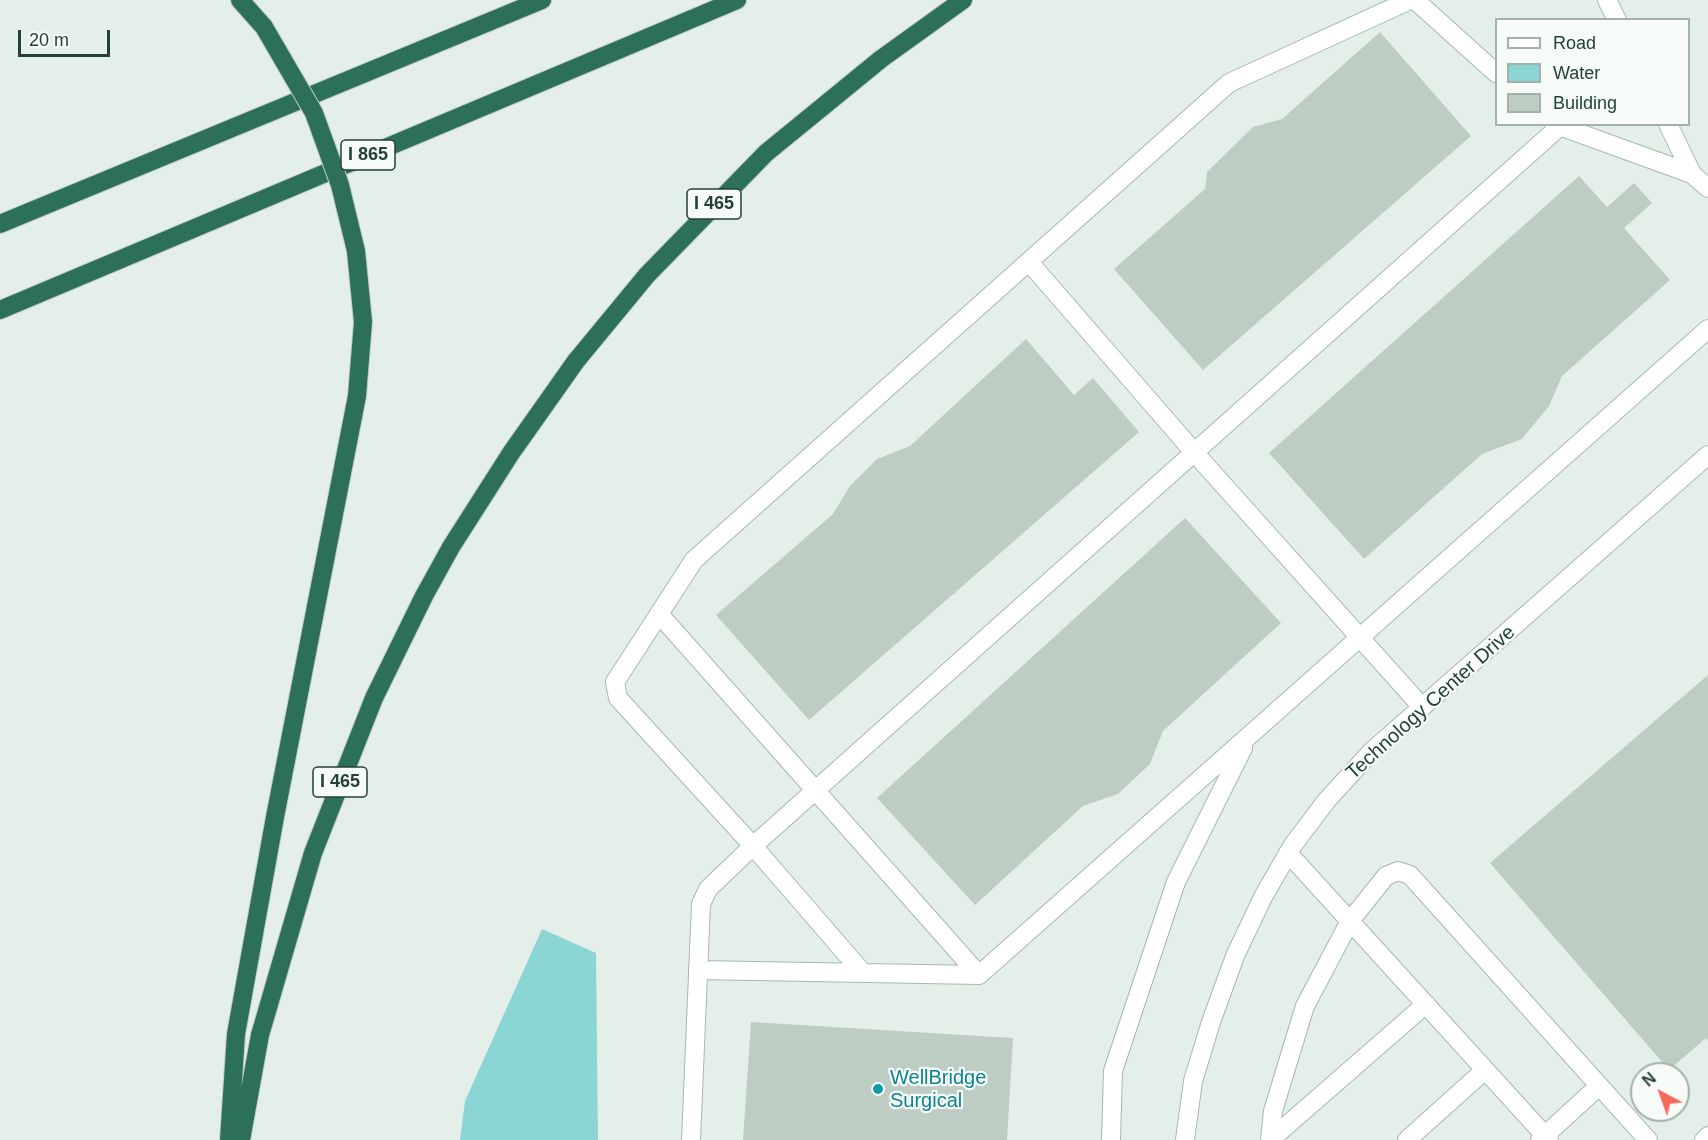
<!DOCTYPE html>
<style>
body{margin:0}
#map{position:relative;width:1708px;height:1140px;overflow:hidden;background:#e5efe9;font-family:Helvetica,sans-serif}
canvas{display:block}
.legend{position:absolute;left:1495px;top:18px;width:195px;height:108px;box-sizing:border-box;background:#f7fbf8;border:2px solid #a2b1aa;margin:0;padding:8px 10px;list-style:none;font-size:18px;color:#234235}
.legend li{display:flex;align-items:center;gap:12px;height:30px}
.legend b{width:30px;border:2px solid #a2b1aa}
.north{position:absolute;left:1630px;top:1062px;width:60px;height:60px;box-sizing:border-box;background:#f7fbf8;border:2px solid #a2b1aa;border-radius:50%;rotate:319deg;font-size:16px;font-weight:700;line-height:24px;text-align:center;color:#234235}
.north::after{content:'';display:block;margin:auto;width:21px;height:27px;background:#f7685b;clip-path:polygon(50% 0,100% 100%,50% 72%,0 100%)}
.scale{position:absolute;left:18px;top:30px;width:92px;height:27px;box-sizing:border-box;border:3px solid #234235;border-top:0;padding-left:8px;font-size:18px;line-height:21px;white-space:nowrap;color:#234235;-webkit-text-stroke:4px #f7fbf8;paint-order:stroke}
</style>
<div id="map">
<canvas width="1708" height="1140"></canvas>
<ul class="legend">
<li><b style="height:8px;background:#fff"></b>Road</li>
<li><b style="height:16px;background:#8cd5d5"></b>Water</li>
<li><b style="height:16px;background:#bdcdc4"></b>Building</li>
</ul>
<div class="north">N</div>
<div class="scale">20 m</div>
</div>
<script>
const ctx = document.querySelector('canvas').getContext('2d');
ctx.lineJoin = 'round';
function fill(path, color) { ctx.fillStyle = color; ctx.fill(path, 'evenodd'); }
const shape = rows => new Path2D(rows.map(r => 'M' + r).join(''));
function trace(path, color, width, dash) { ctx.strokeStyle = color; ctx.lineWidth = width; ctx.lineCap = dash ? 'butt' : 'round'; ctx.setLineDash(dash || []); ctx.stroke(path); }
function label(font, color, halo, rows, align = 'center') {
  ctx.font = font + ' Helvetica,sans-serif'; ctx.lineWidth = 4.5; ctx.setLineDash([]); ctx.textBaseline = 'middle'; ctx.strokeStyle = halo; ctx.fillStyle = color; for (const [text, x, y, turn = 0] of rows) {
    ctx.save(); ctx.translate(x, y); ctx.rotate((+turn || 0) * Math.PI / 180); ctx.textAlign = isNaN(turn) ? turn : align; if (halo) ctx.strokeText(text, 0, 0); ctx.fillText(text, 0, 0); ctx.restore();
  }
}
fill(shape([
 [542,929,596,953,598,1140,460,1140,465,1101]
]), '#8cd5d5');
fill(shape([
 [1380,32,1471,136,1203,370,1114,269,1205,189,1207,172,1253,127,1282,119],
 [1579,176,1607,207,1634,183,1652,203,1624,228,1670,280,1562,376,1549,406,1522,439,1482,454,1364,559,1269,453],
 [1026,339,1074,395,1093,378,1139,432,809,720,716,615,833,514,850,486,877,459,910,446],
 [1185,518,1281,623,1163,731,1150,764,1118,794,1083,806,975,905,877,798],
 [1708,675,1708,1041,1706,1038,1669,1070,1490,863],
 [751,1022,1013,1038,1007,1140,743,1140]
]), '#bdcdc4');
const service = shape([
 [1415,0,1496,73],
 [1607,0,1617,20],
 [1554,124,1692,174,1708,188],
 [1668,124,1692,174],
 [1029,262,1193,451,1422,707],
 [660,615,979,975],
 [1288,853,1549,1140],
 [698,970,979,975,1708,329],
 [863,973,753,846,1558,128],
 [691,1140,701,904,708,889,753,846,618,698,615,682,694,560,1229,83,1410,0],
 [1111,1140,1113,1071,1176,882,1243,748],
 [1270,1140,1273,1111,1305,1006,1350,921,1386,876,1398,871,1410,875,1648,1140],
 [1270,1140,1426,1004],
 [1407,1140,1485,1070],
 [1540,1140,1599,1086],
 [1704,1140,1708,1136]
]);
const minor = shape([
 [1185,1140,1193,1081,1211,1022,1235,956,1263,897,1293,845,1327,800,1371,752,1708,455]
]);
const motorway = shape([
 [240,0,264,27],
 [0,224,542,0],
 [0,310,737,0],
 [229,1140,236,1034,275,817,357,396,363,322,356,251],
 [241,1140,260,1035,313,853,374,698,424,596,451,547,511,453,576,361,647,275,766,153,881,59,963,0]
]);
trace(service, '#a7b8af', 20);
trace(minor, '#a7b8af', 20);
trace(motorway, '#c1cac6', 20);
trace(service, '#fff', 18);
trace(minor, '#fff', 18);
trace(motorway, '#2d7058', 18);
const motorwayBridge = shape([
 [264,27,314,113,340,185,356,251]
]);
trace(motorwayBridge, '#c1cac6', 20, []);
trace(motorwayBridge, '#2d7058', 18);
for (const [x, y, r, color] of [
 [878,1089,6,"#0f9aa8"]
]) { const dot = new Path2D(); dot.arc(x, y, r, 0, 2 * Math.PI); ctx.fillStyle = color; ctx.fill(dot); trace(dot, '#f7fbf8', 2); }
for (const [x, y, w] of [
 [368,155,54],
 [714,204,54],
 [340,782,54]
]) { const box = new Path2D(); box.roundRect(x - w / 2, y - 15, w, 30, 4.5); ctx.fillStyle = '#f7fbf8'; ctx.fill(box); trace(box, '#234235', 1.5); }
label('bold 18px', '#234235', null, [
 ["I 865",368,155],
 ["I 465",714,204],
 ["I 465",340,782]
]);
label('20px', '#234235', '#f7fbf8', [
 ["Technology Center Drive",1431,703,-42]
]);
label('20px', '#0d838f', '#f7fbf8', [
 ["WellBridge",890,1078],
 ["Surgical",890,1101]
], 'left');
</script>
